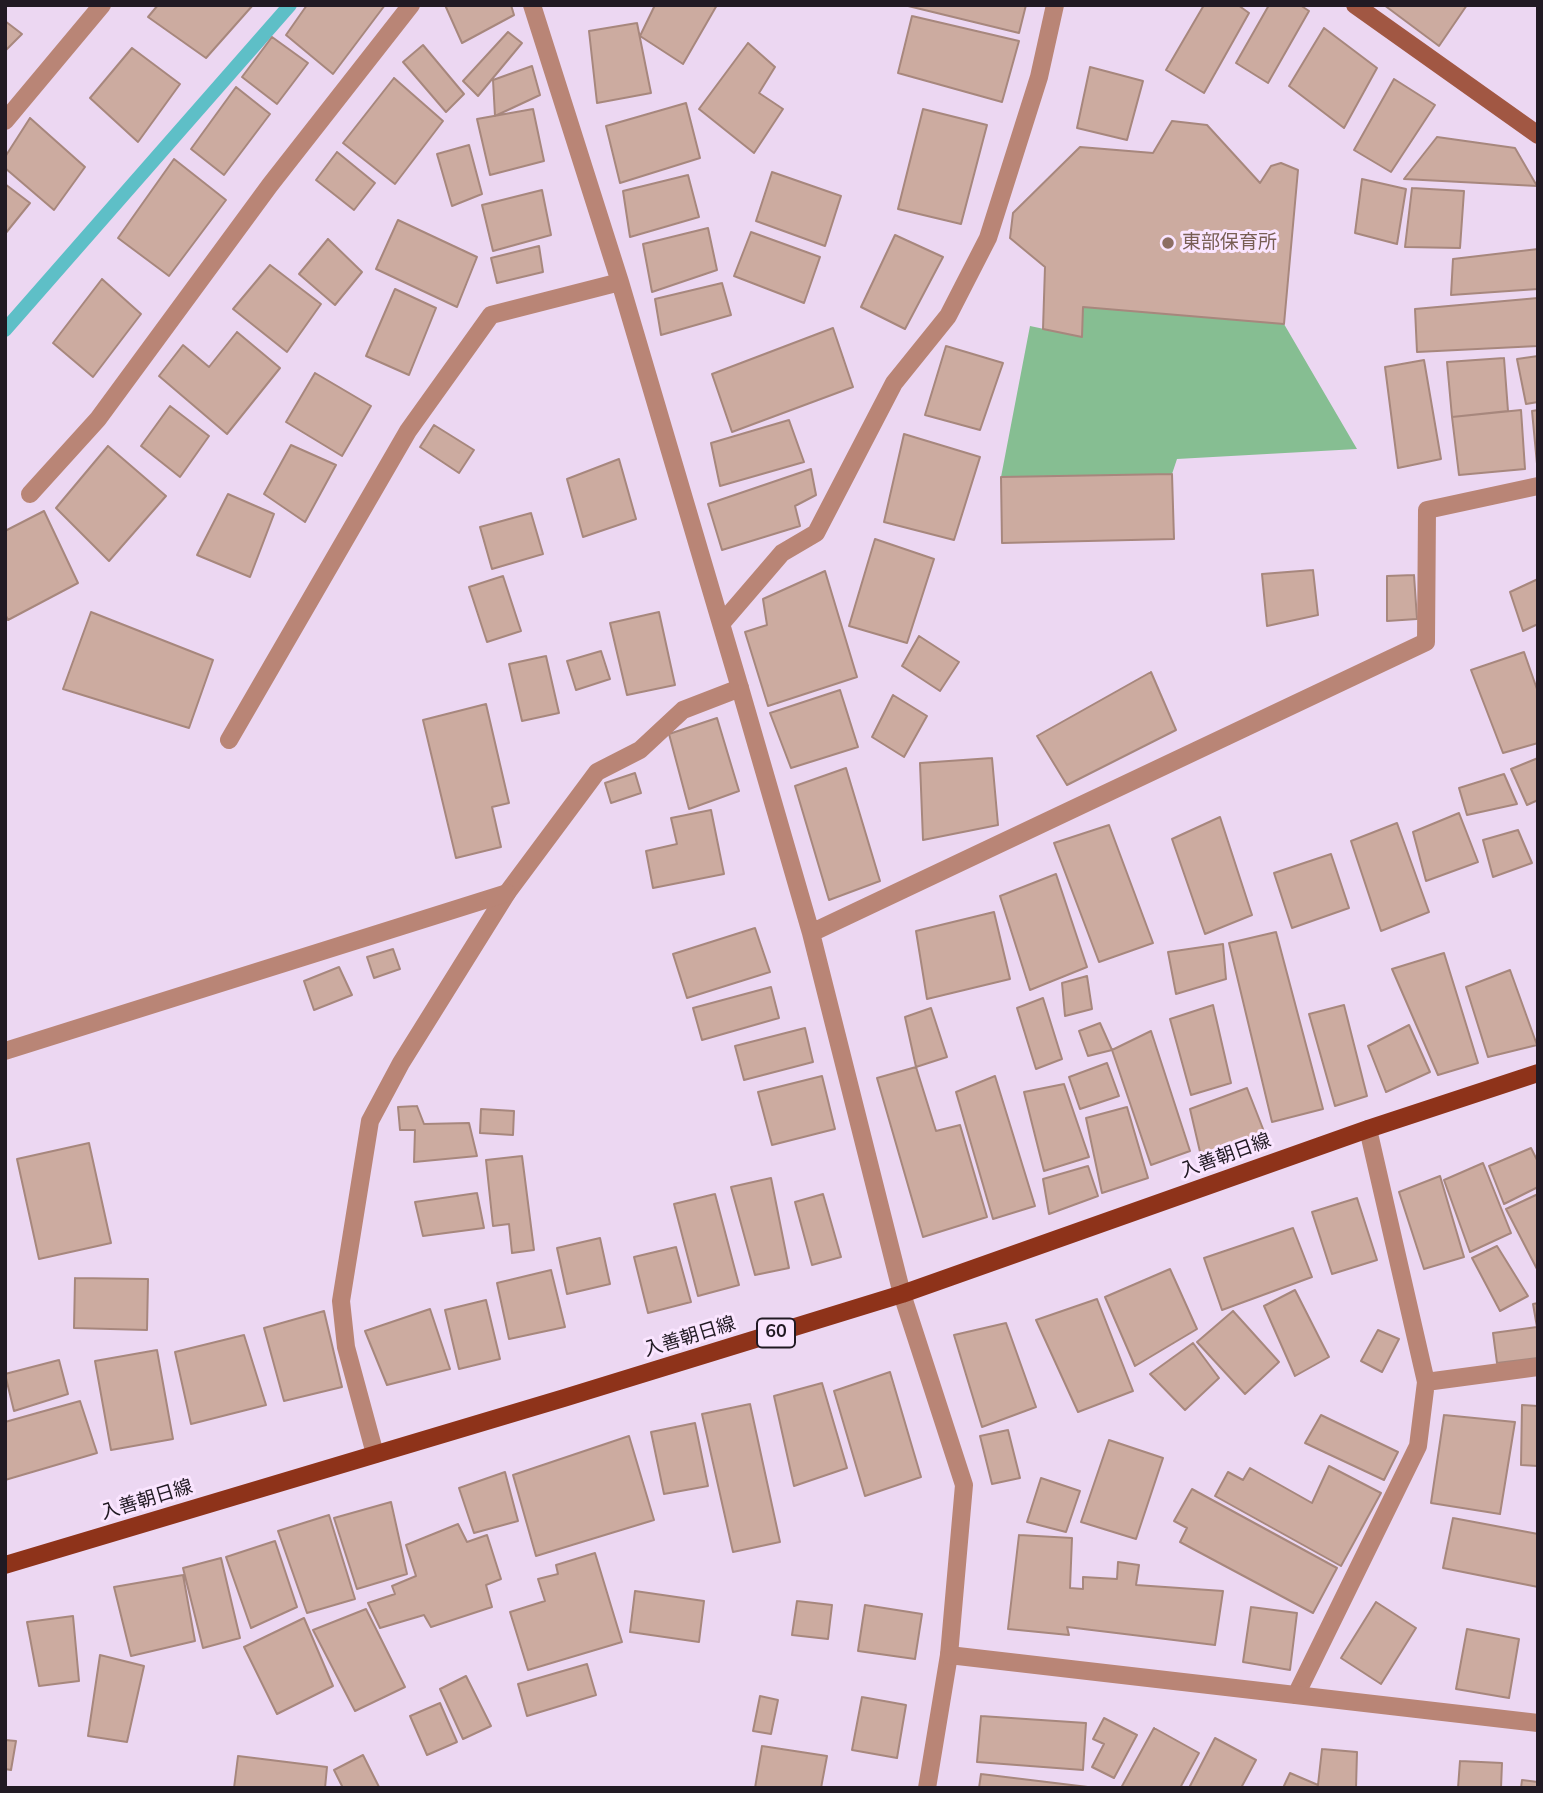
<!DOCTYPE html>
<meta charset="utf-8">
<style>
body{margin:0}
#map{position:relative;width:1543px;height:1793px;overflow:hidden;background:#ecd7f2;font-family:"Nunito Sans",sans-serif}
canvas{display:block}
.frame{position:absolute;inset:0;border:7px solid #211a23;pointer-events:none}
</style>
<div id="map">
<canvas width="1543" height="1793"></canvas>
<div class="frame"></div>
</div>
<script>
const ctx = document.querySelector('canvas').getContext('2d');
ctx.lineJoin = 'round';
function fill(path, color) { ctx.fillStyle = color; ctx.fill(path, 'evenodd'); }
const shape = rows => new Path2D(rows.map(r => 'M' + r).join(''));
function trace(path, color, width, dash) { ctx.strokeStyle = color; ctx.lineWidth = width; ctx.lineCap = dash ? 'butt' : 'round'; ctx.setLineDash(dash || []); ctx.stroke(path); }
function label(font, color, halo, rows, align = 'center') {
  ctx.font = font + ' "Nunito Sans","Noto Sans JP",sans-serif'; ctx.lineWidth = 6; ctx.setLineDash([]); ctx.textBaseline = 'middle'; ctx.strokeStyle = halo; ctx.fillStyle = color; for (const [text, x, y, turn = 0] of rows) {
    ctx.save(); ctx.translate(x, y); ctx.rotate((+turn || 0) * Math.PI / 180); ctx.textAlign = isNaN(turn) ? turn : align; if (halo) ctx.strokeText(text, 0, 0); ctx.fillText(text, 0, 0); ctx.restore();
  }
}
fill(shape([
 [1083,307,1284,324,1357,449,1177,459,1172,474,1001,477,1030,326,1082,337]
]), '#86be92');
trace(shape([
 [5,330,290,5]
]), '#5ebfc7', 14);
const building = shape([
 [158,5,253,5,206,58,148,17,158,5],
 [307,5,385,5,333,74,286,35,307,5],
 [445,5,511,5,514,15,462,43,445,5],
 [655,5,717,5,683,64,640,36,655,5],
 [904,5,1026,5,1019,33,904,5],
 [1204,5,1238,5,1249,13,1204,93,1166,70,1204,5],
 [1269,5,1300,5,1309,11,1268,83,1236,63,1269,5],
 [1384,5,1467,5,1439,46,1384,5],
 [912,16,1019,41,1002,102,898,73,912,16],
 [5,21,22,34,5,51,5,21],
 [637,23,651,93,597,103,589,31,637,23],
 [1324,28,1377,68,1344,128,1289,86,1324,28],
 [508,32,522,43,478,96,463,81,508,32],
 [272,37,308,63,277,104,242,77,272,37],
 [748,43,775,67,759,93,783,109,754,153,699,109,748,43],
 [423,45,464,94,446,112,403,62,423,45],
 [132,48,180,84,138,142,90,98,132,48],
 [532,66,540,95,495,116,493,80,532,66],
 [1090,67,1143,81,1127,140,1077,128,1090,67],
 [394,78,443,121,395,184,343,143,394,78],
 [1394,79,1435,105,1391,172,1354,150,1394,79],
 [236,87,270,114,224,175,191,149,236,87],
 [686,103,700,158,620,183,606,126,686,103],
 [533,109,544,161,490,175,477,119,533,109],
 [923,109,987,125,961,224,898,209,923,109],
 [30,118,85,167,54,210,5,168,5,157,30,118],
 [1172,121,1207,125,1260,183,1271,166,1281,163,1298,170,1284,324,1083,307,1082,337,1043,329,1045,267,1010,238,1013,213,1080,147,1153,153,1172,121],
 [1437,137,1515,148,1537,186,1404,179,1437,137],
 [469,145,482,194,452,206,437,154,469,145],
 [337,152,375,183,354,210,316,180,337,152],
 [174,159,226,200,169,276,118,238,174,159],
 [772,172,841,196,825,246,756,221,772,172],
 [688,175,699,217,630,237,623,191,688,175],
 [1362,179,1406,189,1397,244,1355,233,1362,179],
 [5,184,30,203,5,234,5,184],
 [1412,188,1464,191,1460,248,1405,247,1412,188],
 [542,190,551,235,493,251,482,205,542,190],
 [398,220,477,257,457,307,376,269,398,220],
 [708,228,717,270,652,292,643,244,708,228],
 [751,232,820,257,804,303,734,276,751,232],
 [895,235,943,257,905,329,861,307,895,235],
 [328,239,362,272,335,305,299,274,328,239],
 [539,246,543,272,497,283,491,258,539,246],
 [1538,249,1538,289,1451,295,1453,259,1538,249],
 [270,265,321,304,287,352,233,309,270,265],
 [102,279,141,314,93,377,53,343,102,279],
 [722,283,731,315,661,335,655,299,722,283],
 [395,289,436,308,409,375,366,356,395,289],
 [1538,298,1538,346,1417,352,1415,309,1538,298],
 [833,328,853,387,732,432,712,374,833,328],
 [237,332,280,368,227,434,159,376,183,345,209,367,237,332],
 [946,346,1003,363,980,430,925,415,946,346],
 [1538,356,1538,402,1526,404,1517,359,1538,356],
 [1504,358,1508,411,1452,417,1447,362,1504,358],
 [1424,360,1441,459,1398,468,1385,367,1424,360],
 [315,373,371,406,342,456,286,422,315,373],
 [170,406,209,436,180,477,141,446,170,406],
 [1521,410,1525,469,1459,475,1452,417,1521,410],
 [1538,410,1538,464,1537,464,1532,411,1538,410],
 [789,420,804,462,720,486,711,443,789,420],
 [434,425,474,450,459,473,420,447,434,425],
 [904,434,980,457,954,540,884,522,904,434],
 [291,445,336,465,305,522,264,494,291,445],
 [108,446,166,496,109,561,56,508,108,446],
 [619,459,636,519,583,537,567,479,619,459],
 [811,469,816,495,795,506,800,526,722,550,708,504,811,469],
 [1172,474,1174,539,1002,543,1001,477,1172,474],
 [228,494,274,514,250,577,197,555,228,494],
 [44,511,78,583,8,620,5,614,5,531,44,511],
 [531,513,543,554,492,569,480,527,531,513],
 [875,539,934,559,907,643,849,626,875,539],
 [1313,570,1318,615,1267,626,1262,574,1313,570],
 [825,571,857,677,768,706,745,632,767,625,763,599,825,571],
 [1414,575,1417,619,1387,621,1387,576,1414,575],
 [503,576,521,631,487,642,469,587,503,576],
 [1538,579,1538,624,1523,631,1510,592,1538,579],
 [91,612,213,660,189,728,63,689,91,612],
 [659,612,675,685,627,695,610,623,659,612],
 [919,636,959,662,940,691,902,666,919,636],
 [601,651,610,679,576,690,567,661,601,651],
 [1524,652,1538,692,1538,743,1503,753,1471,670,1524,652],
 [546,656,559,713,522,721,509,664,546,656],
 [1151,672,1176,730,1067,785,1037,736,1151,672],
 [840,690,858,747,791,768,770,713,840,690],
 [893,695,927,716,904,757,872,737,893,695],
 [486,704,509,803,492,807,501,847,456,858,423,720,486,704],
 [717,718,739,791,689,809,669,734,717,718],
 [992,758,998,825,923,840,920,763,992,758],
 [1538,758,1538,800,1527,805,1511,769,1538,758],
 [846,768,880,881,829,900,795,786,846,768],
 [635,773,641,793,611,803,605,783,635,773],
 [1504,774,1517,804,1467,815,1459,788,1504,774],
 [711,810,724,874,653,888,646,851,677,844,671,818,711,810],
 [1459,813,1478,862,1426,881,1413,832,1459,813],
 [1220,817,1252,915,1205,934,1172,839,1220,817],
 [1397,823,1429,912,1381,931,1351,841,1397,823],
 [1109,825,1153,943,1099,962,1054,843,1109,825],
 [1518,830,1532,863,1493,877,1483,840,1518,830],
 [1331,854,1349,908,1292,928,1274,873,1331,854],
 [1056,874,1087,967,1030,990,1000,896,1056,874],
 [994,912,1010,979,927,999,916,931,994,912],
 [755,928,770,972,687,998,673,954,755,928],
 [1276,932,1323,1109,1272,1122,1229,943,1276,932],
 [1223,944,1226,979,1176,994,1168,952,1223,944],
 [393,949,400,969,374,978,367,957,393,949],
 [1444,953,1478,1063,1438,1075,1392,969,1444,953],
 [339,967,352,995,314,1010,304,981,339,967],
 [1510,970,1537,1045,1488,1057,1466,987,1510,970],
 [1087,976,1092,1009,1065,1016,1062,983,1087,976],
 [771,987,779,1018,702,1040,693,1008,771,987],
 [1043,998,1062,1059,1036,1069,1017,1008,1043,998],
 [1213,1005,1231,1083,1191,1095,1170,1019,1213,1005],
 [1344,1005,1367,1096,1335,1106,1309,1014,1344,1005],
 [931,1008,947,1057,916,1067,905,1017,931,1008],
 [1100,1023,1112,1050,1088,1056,1079,1031,1100,1023],
 [1409,1025,1430,1072,1386,1092,1368,1046,1409,1025],
 [805,1028,813,1062,744,1080,735,1046,805,1028],
 [1151,1031,1190,1151,1151,1165,1112,1050,1151,1031],
 [1107,1063,1119,1096,1080,1109,1069,1077,1107,1063],
 [916,1067,936,1131,960,1125,987,1217,923,1237,877,1078,916,1067],
 [822,1076,835,1129,772,1145,758,1092,822,1076],
 [995,1076,1035,1206,993,1219,956,1092,995,1076],
 [1064,1084,1089,1157,1044,1171,1024,1092,1064,1084],
 [1247,1088,1265,1134,1201,1156,1190,1109,1247,1088],
 [417,1106,424,1124,469,1123,477,1156,414,1162,415,1130,400,1130,398,1107,417,1106],
 [1127,1107,1148,1178,1102,1193,1086,1118,1127,1107],
 [481,1109,514,1111,513,1135,480,1133,481,1109],
 [89,1143,111,1243,39,1259,17,1159,89,1143],
 [1531,1148,1538,1162,1538,1187,1504,1204,1489,1166,1531,1148],
 [522,1156,534,1250,512,1253,509,1224,493,1226,486,1160,522,1156],
 [1483,1163,1511,1233,1470,1252,1444,1180,1483,1163],
 [1088,1166,1098,1196,1049,1214,1043,1179,1088,1166],
 [1440,1176,1464,1257,1424,1269,1399,1192,1440,1176],
 [771,1178,789,1268,755,1275,731,1187,771,1178],
 [477,1193,484,1228,423,1236,415,1202,477,1193],
 [715,1194,739,1285,698,1296,674,1204,715,1194],
 [823,1194,841,1257,812,1265,795,1202,823,1194],
 [1538,1194,1538,1271,1506,1209,1538,1194],
 [1357,1198,1377,1260,1332,1274,1312,1212,1357,1198],
 [1293,1228,1312,1277,1222,1310,1204,1258,1293,1228],
 [600,1238,610,1284,567,1294,557,1248,600,1238],
 [1497,1246,1528,1296,1500,1311,1472,1258,1497,1246],
 [676,1247,691,1302,648,1313,634,1257,676,1247],
 [1170,1269,1197,1329,1135,1366,1105,1297,1170,1269],
 [551,1270,565,1327,509,1339,497,1283,551,1270],
 [75,1278,148,1279,147,1330,74,1328,75,1278],
 [1295,1290,1329,1357,1295,1376,1264,1306,1295,1290],
 [1097,1299,1133,1391,1078,1412,1036,1320,1097,1299],
 [486,1300,500,1359,459,1369,445,1310,486,1300],
 [1538,1303,1538,1358,1497,1363,1493,1333,1537,1327,1533,1304,1538,1303],
 [430,1309,450,1369,387,1385,365,1331,430,1309],
 [324,1311,342,1387,284,1401,264,1328,324,1311],
 [1233,1311,1279,1362,1245,1394,1197,1342,1233,1311],
 [1006,1323,1036,1407,982,1427,954,1335,1006,1323],
 [1378,1330,1399,1339,1382,1372,1361,1361,1378,1330],
 [244,1335,266,1405,191,1424,175,1352,244,1335],
 [1193,1343,1219,1378,1185,1410,1150,1374,1193,1343],
 [157,1350,173,1439,111,1450,95,1361,157,1350],
 [59,1360,68,1394,14,1411,5,1374,59,1360],
 [890,1372,921,1477,865,1496,834,1391,890,1372],
 [822,1383,847,1468,794,1486,774,1396,822,1383],
 [80,1401,97,1453,5,1480,5,1422,80,1401],
 [750,1404,780,1542,733,1552,702,1414,750,1404],
 [1522,1405,1538,1406,1538,1466,1521,1465,1522,1405],
 [1321,1415,1398,1452,1384,1480,1305,1443,1321,1415],
 [1444,1415,1515,1422,1500,1514,1431,1503,1444,1415],
 [695,1423,708,1486,664,1494,651,1432,695,1423],
 [1008,1430,1020,1478,992,1484,980,1436,1008,1430],
 [629,1436,654,1520,536,1556,513,1475,629,1436],
 [1109,1440,1163,1458,1136,1539,1081,1522,1109,1440],
 [1329,1466,1381,1493,1341,1566,1215,1496,1228,1472,1243,1480,1250,1468,1312,1503,1329,1466],
 [505,1472,518,1521,474,1533,459,1488,505,1472],
 [1041,1478,1080,1491,1066,1532,1027,1522,1041,1478],
 [1192,1489,1337,1568,1313,1613,1180,1542,1187,1528,1174,1521,1192,1489],
 [391,1502,407,1574,357,1589,334,1518,391,1502],
 [329,1515,355,1599,307,1613,278,1531,329,1515],
 [1453,1518,1538,1534,1538,1587,1443,1568,1453,1518],
 [458,1524,467,1542,487,1535,501,1579,486,1585,492,1607,431,1627,424,1615,380,1628,368,1603,395,1594,392,1586,416,1576,406,1545,458,1524],
 [1019,1535,1072,1538,1070,1588,1083,1589,1083,1577,1117,1579,1118,1562,1139,1565,1136,1585,1223,1591,1215,1645,1067,1627,1069,1635,1008,1629,1019,1535],
 [275,1541,297,1607,251,1628,226,1557,275,1541],
 [595,1553,622,1642,528,1670,510,1612,545,1601,538,1579,558,1574,556,1565,595,1553],
 [221,1558,240,1638,203,1648,183,1568,221,1558],
 [183,1575,195,1641,131,1656,114,1587,183,1575],
 [635,1591,704,1601,699,1642,630,1632,635,1591],
 [797,1601,832,1605,828,1639,792,1635,797,1601],
 [1376,1602,1416,1628,1381,1684,1341,1658,1376,1602],
 [865,1605,922,1614,915,1659,858,1651,865,1605],
 [1251,1607,1297,1613,1290,1670,1243,1662,1251,1607],
 [366,1609,405,1687,355,1711,313,1630,366,1609],
 [73,1616,79,1681,39,1686,27,1622,73,1616],
 [304,1618,333,1686,277,1714,244,1647,304,1618],
 [1467,1629,1519,1639,1509,1698,1456,1689,1467,1629],
 [100,1655,144,1666,127,1742,88,1736,100,1655],
 [587,1664,596,1695,527,1716,518,1684,587,1664],
 [466,1676,491,1726,463,1739,440,1689,466,1676],
 [760,1696,778,1700,771,1734,753,1731,760,1696],
 [862,1697,906,1705,897,1758,852,1750,862,1697],
 [440,1703,457,1742,427,1755,410,1716,440,1703],
 [981,1716,1086,1723,1083,1770,977,1762,981,1716],
 [1104,1718,1137,1735,1114,1778,1092,1767,1104,1744,1093,1739,1104,1718],
 [1154,1728,1199,1753,1180,1788,1121,1788,1154,1728],
 [1215,1738,1256,1760,1241,1788,1189,1788,1215,1738],
 [5,1740,16,1741,11,1770,5,1769,5,1740],
 [762,1746,827,1756,821,1788,755,1788,762,1746],
 [1322,1749,1357,1752,1356,1788,1283,1788,1290,1773,1318,1785,1322,1749],
 [363,1755,379,1787,343,1788,334,1770,363,1755],
 [238,1756,327,1767,325,1788,234,1788,238,1756],
 [1460,1761,1502,1763,1501,1788,1458,1788,1460,1761],
 [981,1774,1096,1788,979,1788,981,1774],
 [1522,1780,1538,1782,1538,1788,1521,1788,1522,1780]
]);
fill(building, '#ccaba0');
trace(building, '#a7877d', 2);
trace(shape([
 [375,1454,346,1347,341,1301,370,1121,401,1063,507,893,597,772,640,750,683,710,740,688]
]), '#b98576', 18);
trace(shape([
 [532,5,620,282,740,688,811,933,902,1294,964,1485,949,1655,927,1788],
 [5,121,102,5],
 [30,494,98,419,270,185,411,5],
 [721,624,782,553,816,533,894,383,948,316,988,238,1039,77,1055,5],
 [229,740,408,431,491,315,620,282],
 [811,933,1426,642,1427,510,1538,486],
 [5,1051,507,893],
 [1368,1129,1426,1382],
 [1296,1695,1418,1446,1426,1382,1538,1367]
]), '#b98576', 18);
trace(shape([
 [949,1655,1538,1723]
]), '#b98576', 18);
trace(shape([
 [1355,5,1538,135]
]), '#a15743', 18);
trace(shape([
 [5,1565,564,1398,902,1294,1368,1129,1538,1073]
]), '#8e331a', 18);
for (const [x, y, r, color] of [
 [1168,243,7,"#8d6e63"]
]) { const dot = new Path2D(); dot.arc(x, y, r, 0, 2 * Math.PI); ctx.fillStyle = color; ctx.fill(dot); trace(dot, '#fae5ff', 2.5); }
for (const [x, y, w] of [
 [776,1333,38]
]) { const box = new Path2D(); box.roundRect(x - w / 2, y - 14.5, w, 29, 5); ctx.fillStyle = '#fae5ff'; ctx.fill(box); trace(box, '#211a23', 2); }
label('bold 18px', '#211a23', null, [
 ["60",776,1333]
]);
label('19px', '#785e54', '#fae5ff', [
 ["東部保育所",1182,243]
], 'left');
label('19px', '#211a23', '#fae5ff', [
 ["入善朝日線",1226,1157,-20],
 ["入善朝日線",690,1338,-17],
 ["入善朝日線",147,1501,-17]
]);
</script>
